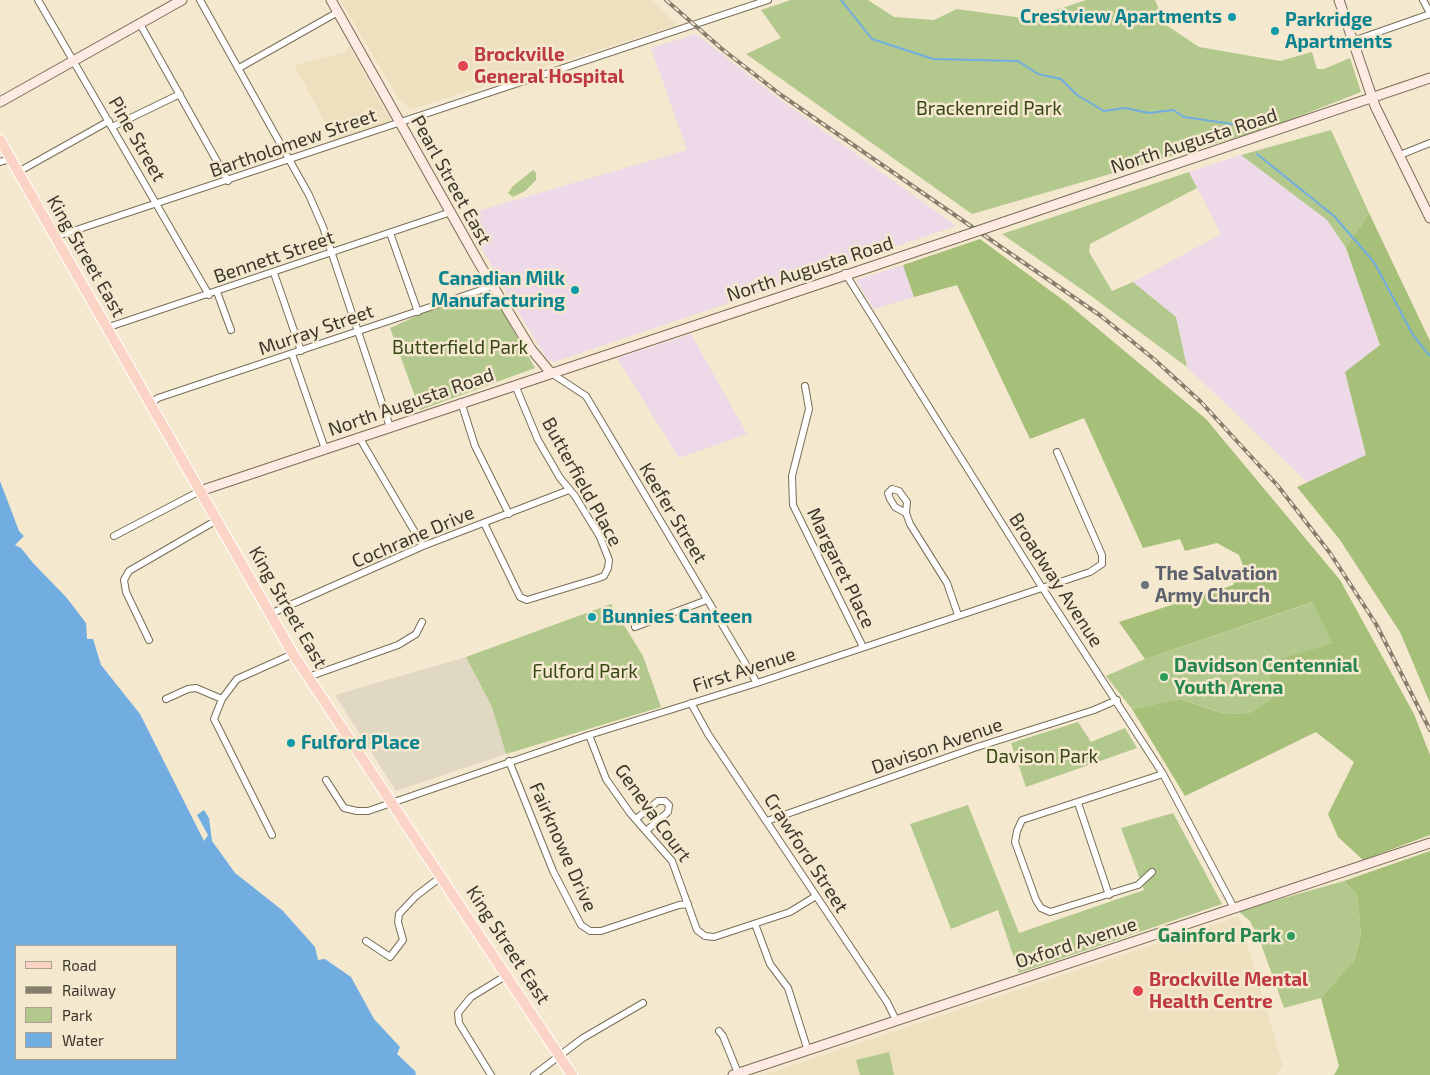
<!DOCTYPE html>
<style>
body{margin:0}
#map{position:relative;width:1430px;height:1075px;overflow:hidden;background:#f4e8cf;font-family:"Exo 2",sans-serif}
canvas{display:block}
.legend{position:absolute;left:15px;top:945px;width:162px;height:115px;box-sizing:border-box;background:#f4e8cf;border:1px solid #aaa18e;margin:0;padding:6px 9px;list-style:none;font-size:15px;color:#3b372c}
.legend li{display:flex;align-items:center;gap:10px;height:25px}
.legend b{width:25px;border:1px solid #aaa18e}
</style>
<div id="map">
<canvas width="1430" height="1075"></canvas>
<ul class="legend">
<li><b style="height:6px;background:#fcd4c5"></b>Road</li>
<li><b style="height:6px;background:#857e6d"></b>Railway</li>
<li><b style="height:14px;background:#b2c88c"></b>Park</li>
<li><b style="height:14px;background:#71ade0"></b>Water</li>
</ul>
</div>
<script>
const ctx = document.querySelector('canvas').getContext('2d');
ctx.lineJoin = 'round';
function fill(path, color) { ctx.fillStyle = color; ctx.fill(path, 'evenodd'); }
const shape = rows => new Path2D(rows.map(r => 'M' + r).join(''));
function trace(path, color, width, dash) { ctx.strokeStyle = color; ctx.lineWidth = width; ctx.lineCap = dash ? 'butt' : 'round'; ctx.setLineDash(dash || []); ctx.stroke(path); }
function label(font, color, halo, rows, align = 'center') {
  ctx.font = font + ' "Exo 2",sans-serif'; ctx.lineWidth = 5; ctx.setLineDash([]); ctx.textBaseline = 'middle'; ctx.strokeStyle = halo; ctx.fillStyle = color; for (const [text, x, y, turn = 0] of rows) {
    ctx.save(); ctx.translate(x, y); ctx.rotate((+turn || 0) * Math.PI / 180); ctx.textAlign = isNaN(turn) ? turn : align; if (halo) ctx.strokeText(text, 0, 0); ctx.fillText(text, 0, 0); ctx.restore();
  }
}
fill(shape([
 [340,0,652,0,677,25,412,109,399,99],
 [349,46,391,121,335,140,294,65,344,53],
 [1239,916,1283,1066,1276,1075,764,1075]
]), '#eee0bf');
fill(shape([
 [696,34,778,98,956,226,554,362,548,360,506,292,464,215,687,150,651,48],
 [1241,155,1327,220,1346,248,1380,345,1345,372,1366,455,1307,482,1187,367,1176,317,1133,282,1221,234,1189,172],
 [903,265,914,297,874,309,856,280],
 [691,334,747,434,679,458,617,358]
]), '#edd9e8');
fill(shape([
 [466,657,492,707,506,754,396,791,335,695]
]), '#e1d8c4');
fill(shape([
 [791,0,868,0,894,17,934,20,957,9,1030,19,1086,0,1155,0,1166,25,1199,47,1280,61,1312,52,1317,69,1324,69,1350,58,1361,92,1269,128,972,214,746,54,781,38,761,10],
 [1331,130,1369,213,1346,248,1327,220,1241,155],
 [533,170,536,173,536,180,525,191,513,197,508,193,513,186],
 [1189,172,1197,188,1090,244,1089,252,1112,291,1133,282,1176,317,1187,367,1087,293,1002,234],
 [490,290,535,368,420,410,390,328,421,314],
 [1314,602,1332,643,1267,663,1275,696,1250,713,1226,714,1179,699,1132,709,1106,676,1145,659],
 [611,604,643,656,661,707,506,754,492,707,466,657],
 [1078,722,1091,742,1125,728,1137,748,1026,787,1011,743],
 [968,805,1019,933,1144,890,1121,828,1173,813,1222,904,1019,973,998,910,951,929,910,824],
 [1344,881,1357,894,1361,935,1355,959,1321,998,1284,1008,1260,941,1250,921,1238,911],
 [889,1052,894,1075,860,1075,856,1060]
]), '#b2c88c');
fill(shape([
 [1369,213,1430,341,1430,703,1400,632,1340,540,1297,487,1366,455,1345,372,1380,345,1346,248],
 [980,239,1067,303,1206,419,1340,580,1414,714,1430,755,1430,835,1363,860,1338,837,1328,814,1354,762,1316,732,1185,796,1132,709,1179,699,1225,714,1250,713,1275,696,1266,663,1332,643,1313,602,1145,659,1119,622,1233,585,1244,568,1239,555,1217,543,1185,551,1180,539,1143,548,1084,418,1030,439,957,285,914,297,903,265],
 [1430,851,1430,1075,1334,1075,1339,1066,1321,998,1355,959,1361,935,1357,894,1344,881]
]), '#a6bf79');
fill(shape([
 [0,481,19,531,24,536,15,545,21,548,33,563,66,597,86,623,87,639,93,639,101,665,140,714,204,841,208,835,197,815,204,810,209,818,212,841,235,873,282,910,315,947,318,960,325,959,351,977,374,1019,400,1047,397,1054,415,1071,416,1075,0,1075],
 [16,946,176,946,176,1059,16,1059]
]), '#71ade0');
trace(shape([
 [841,0,872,39,933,59,1018,61,1038,74,1061,79,1077,95,1104,111,1125,108,1149,113,1173,110,1184,117,1246,126],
 [1257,154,1334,216,1374,262,1413,335,1430,356]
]), '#71ade0', 2);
const street = shape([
 [38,0,209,295],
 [200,0,309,195,323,227,390,427],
 [1423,0,1430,13],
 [140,24,228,181],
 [1353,41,1430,14],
 [239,68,338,12],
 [112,127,180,94],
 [1400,155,1430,143],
 [0,162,10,159],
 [18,172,109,121],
 [390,233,418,312],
 [55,237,768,0],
 [274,273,301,351],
 [845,273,1038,581,1163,774,1234,908],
 [217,292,231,330],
 [106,328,451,212],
 [292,354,325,449],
 [551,373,586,396,757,683],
 [805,386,809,409,792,476,793,505,863,647],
 [461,402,475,446,509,514],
 [150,404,158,398,493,286],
 [359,437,423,546],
 [906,513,895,507,890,499,888,493,892,489,899,491,907,502,906,513,910,524,947,583,958,615],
 [484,523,520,597,527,600,596,579,604,576,608,568,609,560,600,537,575,496,560,478,538,440,515,385],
 [114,536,200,491],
 [270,614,423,546,569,490],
 [635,627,707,600],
 [149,640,126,592,124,580,129,571,217,520],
 [308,677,398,645,416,634,422,622],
 [166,699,188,689,196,688,222,699],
 [691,703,708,734,887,1002,896,1020],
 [589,735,606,779,630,813,672,861,697,930,705,936,714,937,790,912,816,896],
 [509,761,553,871,581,925,590,931,601,931,679,905,688,904],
 [326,780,344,808,357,811,368,811,589,735,757,683,1090,572,1102,564,1102,555,1057,452],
 [1078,803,1109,895],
 [636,819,658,801,665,801,669,805,668,812,646,831],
 [767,821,974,748,1094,710,1117,700],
 [272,835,214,719,222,699,237,679,293,654],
 [1152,872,1138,885,1050,912,1041,908,1036,900,1015,842,1017,831,1022,820,1163,774],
 [755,924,770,964,788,988,808,1051],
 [366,941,390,957,403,940,398,922,399,914,416,896,442,876],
 [719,1031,723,1036,738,1073],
 [491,1075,459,1023,458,1013,471,997,507,975],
 [534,1075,583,1038,643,1003]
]);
const secondary = shape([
 [331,0,479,263,531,349,550,372],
 [1339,0,1375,106,1430,218],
 [0,102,182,0],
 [1004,222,1430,78],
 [200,491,960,237],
 [733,1075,1430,843]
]);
const primary = shape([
 [0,140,293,654,572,1075]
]);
trace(street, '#786e57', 8);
trace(secondary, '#786e57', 11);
trace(primary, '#fff', 12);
trace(street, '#fff', 6);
trace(secondary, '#feeae2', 9);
trace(primary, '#fcd4c5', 10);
const rail = shape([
 [666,0,722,49,781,95,1101,316,1155,360,1201,402,1278,486,1330,553,1376,624,1430,730]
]);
trace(rail, '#857e6d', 4);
trace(rail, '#f4e8cf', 2, [5.5]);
const secondaryBridge = shape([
 [960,237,1004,222]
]);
trace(secondaryBridge, '#786e57', 11, []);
trace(secondaryBridge, '#feeae2', 9);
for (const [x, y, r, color] of [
 [1232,17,5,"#0f9aa8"],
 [1275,31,5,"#0f9aa8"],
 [463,66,6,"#e0444e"],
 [575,290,5,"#0f9aa8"],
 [1145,585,5,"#6b7280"],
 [592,617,5,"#0f9aa8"],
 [1164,677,5,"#2e9e5b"],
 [291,743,5,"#0f9aa8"],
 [1291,936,5,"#2e9e5b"],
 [1138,991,6,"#e0444e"]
]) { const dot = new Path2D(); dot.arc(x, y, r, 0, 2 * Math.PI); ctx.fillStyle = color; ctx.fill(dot); trace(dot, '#f4e8cf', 2); }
label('bold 19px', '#0d838f', '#f4e8cf', [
 ["Crestview Apartments",1222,17,"right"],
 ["Parkridge",1285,20],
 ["Apartments",1285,42],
 ["Canadian Milk",565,279,"right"],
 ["Manufacturing",565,301,"right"],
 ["Bunnies Canteen",602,617],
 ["Fulford Place",301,743]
], 'left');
label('bold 19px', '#be3a42', '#f4e8cf', [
 ["Brockville",474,55],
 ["General Hospital",474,77],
 ["Brockville Mental",1149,980],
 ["Health Centre",1149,1002]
], 'left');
label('19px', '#374613', '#f4e8cf', [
 ["Brackenreid Park",989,109],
 ["Butterfield Park",460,348],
 ["Fulford Park",585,672],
 ["Davison Park",1042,757]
]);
label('19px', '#3b372c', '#f4e8cf', [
 ["Pine Street",137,139,60],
 ["North Augusta Road",1194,141,-18],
 ["Bartholomew Street",293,143,-19],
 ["Pearl Street East",451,180,61],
 ["King Street East",86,256,60],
 ["Bennett Street",274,257,-19],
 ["North Augusta Road",810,269,-18],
 ["Murray Street",316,330,-19],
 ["North Augusta Road",411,402,-19],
 ["Butterfield Place",582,482,61],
 ["Keefer Street",673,513,59],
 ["Cochrane Drive",413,537,-23],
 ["Margaret Place",841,568,64],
 ["Broadway Avenue",1056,580,57],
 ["King Street East",288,607,60],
 ["First Avenue",744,670,-18],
 ["Davison Avenue",937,746,-19],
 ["Geneva Court",653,813,54],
 ["Fairknowe Drive",563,847,66],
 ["Crawford Street",806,853,57],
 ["Oxford Avenue",1076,943,-18],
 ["King Street East",508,945,57]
]);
label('bold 19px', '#5b616d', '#f4e8cf', [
 ["The Salvation",1155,574],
 ["Army Church",1155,596]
], 'left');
label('bold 19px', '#27864d', '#f4e8cf', [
 ["Davidson Centennial",1174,666],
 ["Youth Arena",1174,688],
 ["Gainford Park",1281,936,"right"]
], 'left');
</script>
